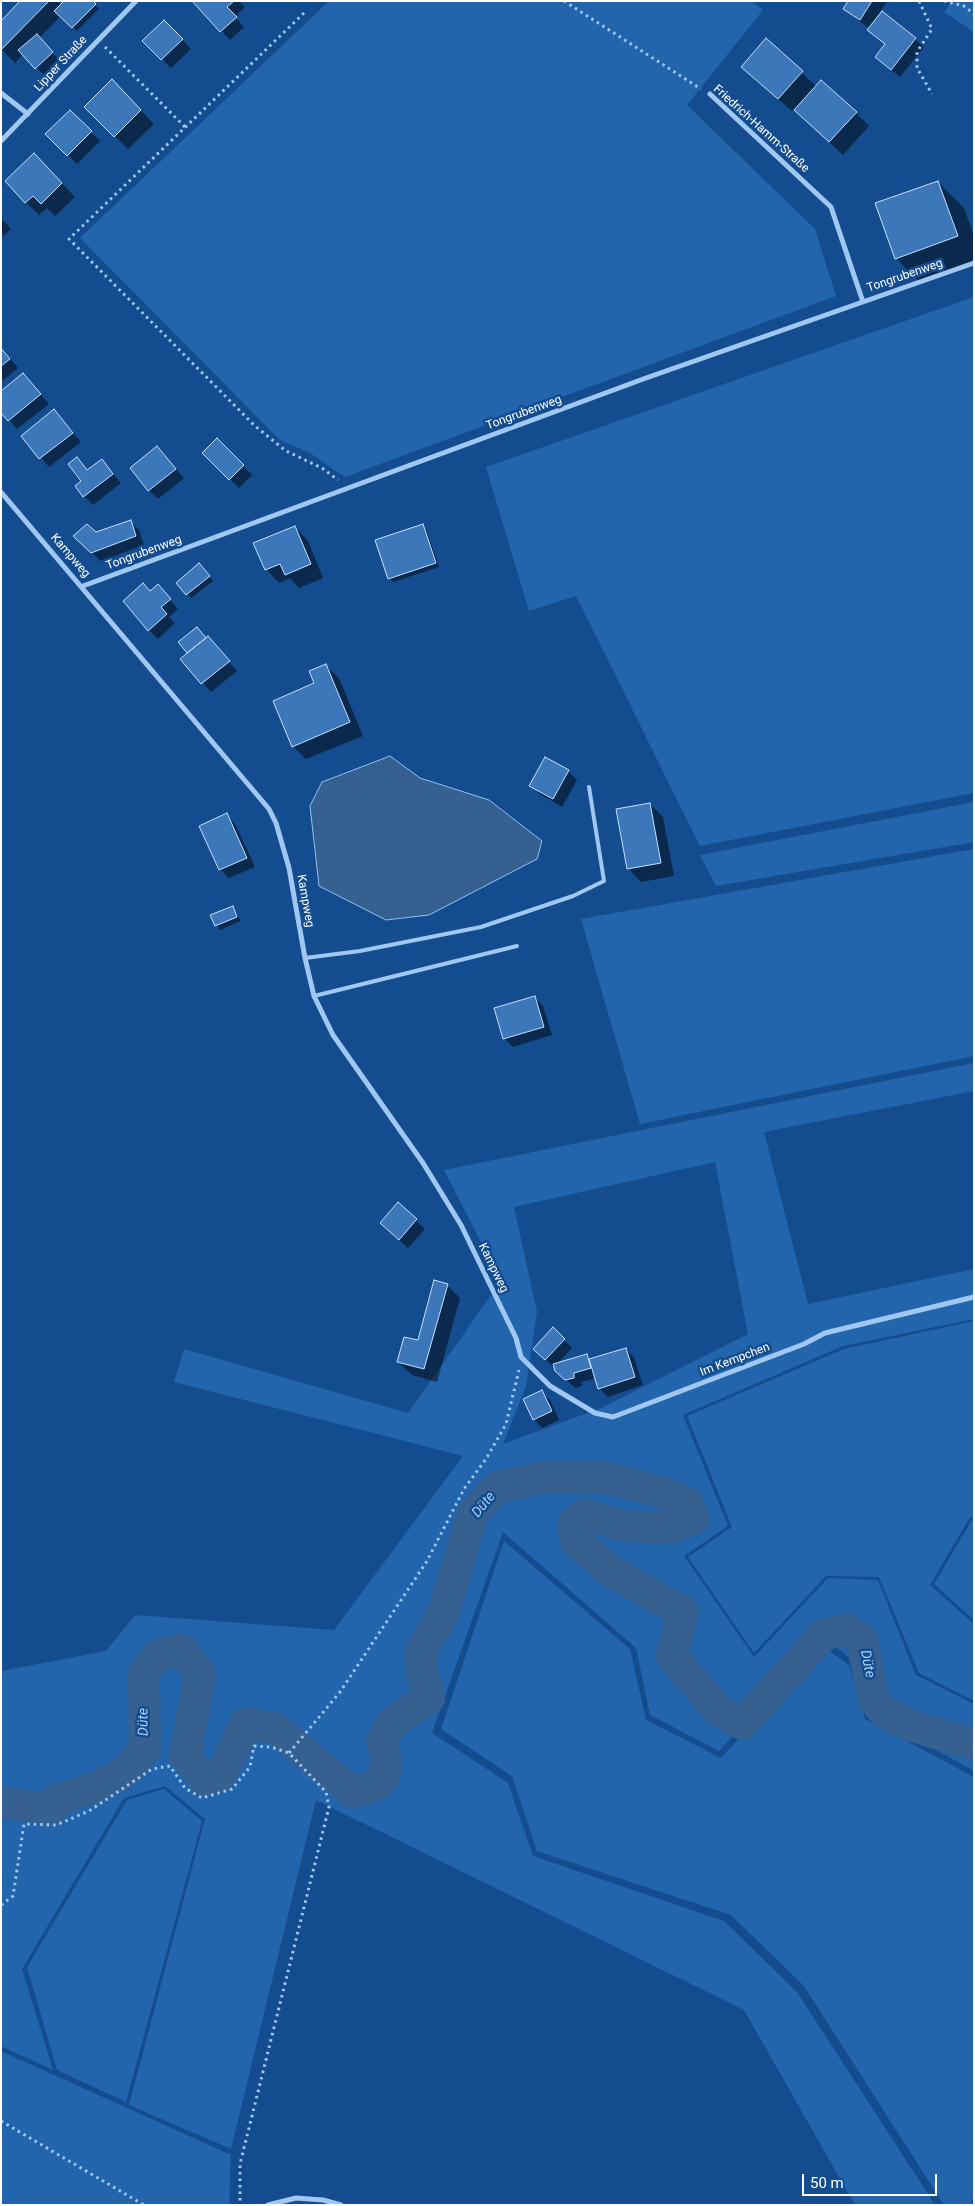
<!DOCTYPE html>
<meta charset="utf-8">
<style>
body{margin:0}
#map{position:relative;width:975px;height:2206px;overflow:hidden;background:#134d8f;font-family:Roboto,sans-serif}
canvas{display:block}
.frame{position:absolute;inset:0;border:2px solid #fff;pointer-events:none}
.scale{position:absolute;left:802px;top:2174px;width:135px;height:22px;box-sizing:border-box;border:2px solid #fff;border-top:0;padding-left:6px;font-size:15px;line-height:18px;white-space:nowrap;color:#fff;-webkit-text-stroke:4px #134d8f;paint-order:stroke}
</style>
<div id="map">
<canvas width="975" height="2206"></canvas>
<div class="frame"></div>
<div class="scale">50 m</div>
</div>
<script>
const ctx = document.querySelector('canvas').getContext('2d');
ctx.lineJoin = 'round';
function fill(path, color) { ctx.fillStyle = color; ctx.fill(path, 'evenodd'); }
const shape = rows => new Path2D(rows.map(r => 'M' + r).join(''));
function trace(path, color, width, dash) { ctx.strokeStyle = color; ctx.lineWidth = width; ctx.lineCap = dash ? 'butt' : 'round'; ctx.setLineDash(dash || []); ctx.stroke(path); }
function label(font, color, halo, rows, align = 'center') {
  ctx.font = font + ' Roboto,sans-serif'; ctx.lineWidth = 5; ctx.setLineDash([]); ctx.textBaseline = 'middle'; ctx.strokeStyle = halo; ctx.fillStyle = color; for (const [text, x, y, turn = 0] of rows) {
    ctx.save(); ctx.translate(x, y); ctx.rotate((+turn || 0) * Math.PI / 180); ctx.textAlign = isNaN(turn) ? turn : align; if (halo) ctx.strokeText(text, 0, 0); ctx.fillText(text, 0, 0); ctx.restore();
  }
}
fill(shape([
 [329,1,751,1,763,10,687,105,815,229,836,296,345,477,310,453,280,440,80,238],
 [952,1,974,1,974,32,944,12],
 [974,297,974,793,700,846,576,596,529,611,486,467],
 [974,802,974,842,716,886,700,855],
 [974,849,974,1056,640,1124,581,919],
 [974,1063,974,1091,764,1132,808,1304,974,1269,974,1319,843,1346,683,1415,728,1526,684,1556,754,1657,828,1578,878,1580,916,1675,974,1704,974,1771,871,1714,854,1662,825,1637,719,1751,650,1715,636,1648,503,1532,432,1733,508,1783,533,1856,724,1921,797,1992,935,2205,855,2205,744,2010,316,1800,231,2149,129,2105,205,1819,165,1786,124,1798,22,1969,53,2070,1,2046,1,1671,106,1651,135,1615,334,1630,463,1456,174,1382,184,1349,408,1413,501,1281,444,1170],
 [715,1162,748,1334,601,1408,503,1444,526,1386,537,1312,514,1207],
 [974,1321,974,1516,970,1517,930,1585,974,1624,974,1701,919,1673,879,1577,826,1576,754,1653,688,1557,732,1527,687,1416,844,1349],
 [974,1519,974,1620,934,1584,972,1520],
 [504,1541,630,1649,646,1720,721,1758,824,1647,849,1665,865,1719,974,1777,974,2196,970,2205,944,2205,804,1986,731,1915,537,1851,512,1776,441,1729],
 [164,1789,202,1821,126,2102,57,2070,27,1967,127,1800],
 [1,2051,231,2155,229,2205,1,2205]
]), '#2265ac');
const water = shape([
 [390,756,420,778,489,800,542,841,537,859,429,915,386,920,319,886,310,806,322,782,390,756]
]);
fill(water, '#356090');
trace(water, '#90c2f4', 1);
fill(shape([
 [22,1,57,1,61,5,91,1,99,9,77,31,61,16,39,38,61,62,45,76,23,54,15,63,1,49],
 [194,1,239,1,245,7,235,17,244,27,230,40],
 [849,1,887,1,877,17,915,39,924,47,900,77,876,57,886,45,870,29,844,9],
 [164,21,191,49,171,68,144,41],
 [766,40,817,87,856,113,869,126,843,155,794,109,792,111,756,80],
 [112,81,154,124,128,149,86,107],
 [70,111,100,141,77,164,47,134],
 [47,168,75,197,55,216,47,208,39,215,6,182],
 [938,182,964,208,974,236,974,265,921,284,896,258],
 [1,218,11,229,1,238],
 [1,348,18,368,1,382],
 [23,375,49,404,17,429,9,420],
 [54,411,81,442,49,467,22,436],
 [217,439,252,475,239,488,203,453],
 [157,447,184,478,158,499,149,490],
 [77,459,88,471,102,461,121,483,93,505,84,496],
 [130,521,139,530,144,545,101,561,83,545,96,534],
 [422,525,426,529,439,567,393,582,389,578],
 [295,527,308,541,323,578,299,588,290,578,279,583,266,569],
 [203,569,213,581,191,598,178,583],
 [150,592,166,595,178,609,169,617,175,623,158,639,149,630],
 [208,637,237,671,211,692,182,659,189,653,180,642],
 [325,665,339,678,363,736,306,759,293,746],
 [568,771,577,780,562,807,540,794,531,786],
 [650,804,663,817,674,876,641,882,628,868],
 [227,815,235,824,255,867,229,878,220,869],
 [232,907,241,921,220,930,212,916],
 [534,997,543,1006,552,1035,513,1047,504,1038],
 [398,1204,425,1229,408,1248,390,1232],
 [447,1285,460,1298,437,1382,412,1375,398,1362,418,1342],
 [553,1329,572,1348,558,1363,586,1355,591,1360,626,1349,634,1358,643,1385,608,1397,599,1388,596,1378,582,1382,582,1386,575,1388,534,1348],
 [541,1392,550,1400,559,1420,542,1428,534,1419]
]), '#0007');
trace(shape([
 [1,1802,51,1810,57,1800,100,1786,127,1771,145,1749,144,1674,158,1655,181,1649,200,1674,185,1756,205,1780,220,1777,246,1723,276,1729,353,1793,372,1787,384,1778,386,1761,382,1741,392,1723,429,1698,422,1673,422,1649,443,1614,473,1513,498,1487,539,1478,603,1477,659,1491,688,1503,693,1519,669,1528,623,1526,584,1514,573,1524,576,1541,612,1572,683,1612,672,1656,718,1710,742,1724,823,1635,846,1629,862,1640,874,1700,884,1712,910,1725,974,1745]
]), '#356090', 32);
const building = shape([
 [20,1,49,1,1,50,1,21,20,1],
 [64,1,93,1,96,4,72,28,54,11,64,1],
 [192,1,234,1,227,7,237,17,220,32,192,1],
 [848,1,872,1,860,20,843,9,848,1],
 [882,11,916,38,891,70,875,57,885,44,867,30,882,11],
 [164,20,183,39,161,60,142,41,164,20],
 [37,34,53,52,35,69,18,50,37,34],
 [766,38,803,71,778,99,741,67,766,38],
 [112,79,141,110,114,137,84,107,112,79],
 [821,80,857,112,829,142,794,110,821,80],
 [70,110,92,131,67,156,45,134,70,110],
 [34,153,62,183,41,204,33,196,25,203,5,181,34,153],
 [938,181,958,236,895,259,875,203,938,181],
 [1,348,10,359,1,366,1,348],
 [23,373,41,394,8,421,1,413,1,391,23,373],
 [54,409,73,433,39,459,21,436,54,409],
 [217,438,244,465,229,480,202,453,217,438],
 [157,446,176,469,148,491,130,468,157,446],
 [77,457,87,470,102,459,113,474,83,497,75,486,81,481,68,464,77,457],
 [131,520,136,536,91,553,73,536,87,524,96,532,131,520],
 [423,524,436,563,388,579,375,540,423,524],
 [295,526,311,564,285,575,280,564,265,570,253,543,295,526],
 [199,563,210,576,186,595,176,583,199,563],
 [143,583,150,591,158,584,171,599,161,607,167,614,148,631,123,601,143,583],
 [197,627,206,638,187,653,178,642,197,627],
 [208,636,230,661,201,684,180,659,208,636],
 [326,664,350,722,292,747,273,701,314,683,309,671,326,664],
 [545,757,569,770,553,799,529,786,545,757],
 [650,803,661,863,627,869,616,809,650,803],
 [227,813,247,858,219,870,199,826,227,813],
 [233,906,237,917,215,926,210,915,233,906],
 [535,996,544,1027,503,1039,494,1008,535,996],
 [398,1202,417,1219,399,1240,380,1223,398,1202],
 [434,1280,448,1284,424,1369,397,1362,404,1337,418,1340,434,1280],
 [553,1327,565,1339,545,1360,533,1349,553,1327],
 [626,1348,635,1377,598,1389,589,1359,626,1348],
 [587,1354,591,1368,574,1373,574,1378,565,1380,555,1371,553,1364,587,1354],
 [542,1390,552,1411,533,1420,523,1399,542,1390]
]);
fill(building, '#3c77b9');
trace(building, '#c5e0fc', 1);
trace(shape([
 [564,1,701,89],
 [919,1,932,29,917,52,917,68,932,94],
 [944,1,964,6,974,14],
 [304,13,69,239,255,426,286,451,322,468,338,480],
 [105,47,185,127],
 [289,1753,340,1692,427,1561,464,1489,486,1459,506,1424,519,1370],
 [1,1905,13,1896,24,1824,56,1825,89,1811,152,1769,170,1766,185,1788,202,1798,232,1789,250,1767,254,1746,271,1747,289,1753,326,1792,329,1807,240,2164,240,2205],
 [1,2121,144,2205]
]), '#9fc7f1', 3, [2.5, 4]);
trace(shape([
 [305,958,360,951,481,927,573,896,604,881,589,787],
 [314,996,517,946]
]), '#9fc7f1', 4);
trace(shape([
 [1,93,28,114],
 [710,94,831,207,863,302],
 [1,141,136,1],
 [1,492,269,809,276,823,289,868,305,958,314,996,333,1035,423,1163,461,1225,516,1338,521,1357,550,1386,595,1413,613,1417,804,1344,825,1333,974,1297],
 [83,586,646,378,974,263],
 [268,2205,296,2198,323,2200,341,2205]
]), '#9fc7f1', 5);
label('12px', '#fff', '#134d8f', [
 ["Lipper Straße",61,64,-47],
 ["Friedrich-Hamm-Straße",761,129,42],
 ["Tongrubenweg",905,276,-19],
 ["Tongrubenweg",524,413,-20],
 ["Tongrubenweg",144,553,-20],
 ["Kampweg",70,556,49],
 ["Kampweg",305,901,80],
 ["Kampweg",493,1268,64],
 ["Im Kempchen",735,1360,-21]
]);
label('italic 14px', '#aad0f8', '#134d8f', [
 ["Düte",484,1505,-51],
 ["Düte",867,1664,78],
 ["Düte",144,1722,-91]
]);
</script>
